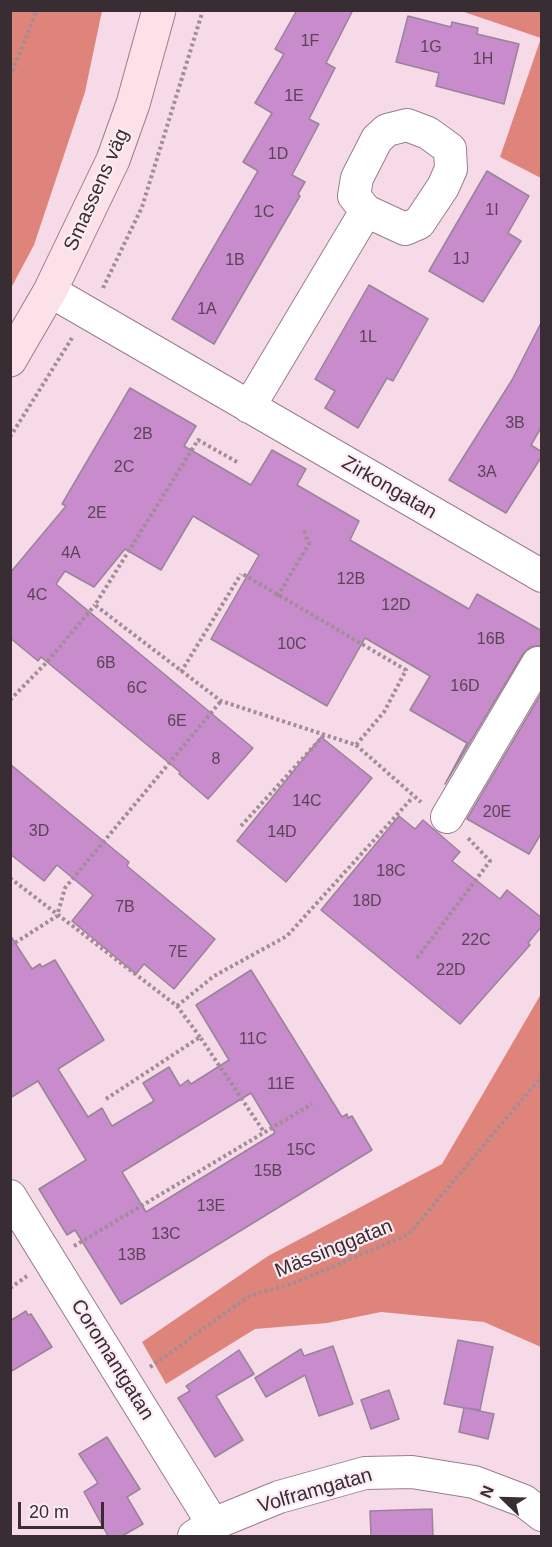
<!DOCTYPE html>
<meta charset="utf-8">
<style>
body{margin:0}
#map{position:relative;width:552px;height:1547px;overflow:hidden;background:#f7dae8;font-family:Helvetica,sans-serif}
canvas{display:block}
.frame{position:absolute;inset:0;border:12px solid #382d32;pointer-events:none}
.north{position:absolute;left:474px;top:1469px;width:60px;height:60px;-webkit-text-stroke:4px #fcebf3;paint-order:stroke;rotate:293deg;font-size:16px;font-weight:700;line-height:24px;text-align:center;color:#382d32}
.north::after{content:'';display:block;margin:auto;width:21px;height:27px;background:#382d32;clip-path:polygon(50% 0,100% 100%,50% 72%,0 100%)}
.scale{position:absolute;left:18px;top:1502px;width:86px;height:27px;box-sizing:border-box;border:3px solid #382d32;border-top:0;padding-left:8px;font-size:18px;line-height:21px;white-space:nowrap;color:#382d32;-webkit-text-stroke:4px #fcebf3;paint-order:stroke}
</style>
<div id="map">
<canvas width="552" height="1547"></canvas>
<div class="frame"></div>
<div class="north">N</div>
<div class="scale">20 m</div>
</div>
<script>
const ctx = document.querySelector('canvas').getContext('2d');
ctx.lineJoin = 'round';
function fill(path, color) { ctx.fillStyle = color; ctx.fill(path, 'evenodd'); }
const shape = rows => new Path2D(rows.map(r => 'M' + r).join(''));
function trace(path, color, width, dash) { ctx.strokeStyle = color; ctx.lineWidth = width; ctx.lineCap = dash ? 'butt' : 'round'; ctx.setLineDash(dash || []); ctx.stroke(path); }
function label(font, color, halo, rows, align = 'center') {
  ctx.font = font + ' Helvetica,sans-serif'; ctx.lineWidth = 4.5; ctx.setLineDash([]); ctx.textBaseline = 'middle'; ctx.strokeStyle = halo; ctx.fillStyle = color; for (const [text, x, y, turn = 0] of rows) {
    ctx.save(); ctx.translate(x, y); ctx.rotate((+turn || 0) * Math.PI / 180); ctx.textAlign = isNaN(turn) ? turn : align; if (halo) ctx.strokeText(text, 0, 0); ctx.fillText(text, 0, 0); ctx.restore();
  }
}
fill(shape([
 [11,10,102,11,85,92,34,245,11,288],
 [461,11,541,11,541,178,500,157,541,38],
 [541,994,541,1347,484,1322,381,1312,327,1323,255,1329,166,1384,142,1342,268,1256,442,1164]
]), '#df847a');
const building = shape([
 [297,10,353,10,326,63,335,68,309,119,319,124,292,175,305,182,298,194,300,196,214,344,172,319,258,171,243,162,272,113,255,103,284,54,275,49,297,10],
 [408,16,451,27,452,22,478,28,477,34,519,44,504,104,436,86,439,73,396,62,408,16],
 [487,171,529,196,508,233,521,241,483,302,429,271,487,171],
 [369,285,428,319,393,381,387,378,358,428,325,408,335,391,315,379,369,285],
 [542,321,542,426,531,445,542,452,542,456,506,513,449,480,512,380,542,321],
 [130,388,196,426,184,446,251,485,272,450,306,469,297,485,359,521,350,540,469,609,477,594,542,631,542,645,530,647,523,654,445,784,467,743,410,710,430,676,365,638,327,706,211,639,259,555,193,516,161,570,125,549,94,587,65,571,56,584,253,748,208,799,179,774,180,772,41,657,38,661,10,638,10,573,66,506,62,504,130,388],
 [542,692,542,832,529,854,467,819,542,692],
 [321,737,372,778,286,882,237,841,321,737],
 [10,764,129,862,127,866,215,939,174,989,144,964,136,974,72,921,93,895,57,865,44,881,10,854,10,764],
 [399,816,415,829,423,820,460,852,452,861,500,899,507,890,542,918,542,926,528,943,530,945,460,1024,321,910,399,816],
 [10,935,32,969,40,964,42,967,55,960,104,1040,58,1069,88,1117,102,1108,112,1126,154,1101,143,1083,169,1067,180,1086,188,1080,191,1084,229,1060,196,1005,251,970,342,1117,347,1114,348,1118,352,1116,372,1150,121,1304,75,1230,67,1235,39,1189,86,1160,38,1081,10,1098,10,935],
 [251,1093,275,1133,146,1212,122,1172,251,1093],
 [26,1311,28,1315,31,1314,52,1347,10,1372,10,1321,26,1311],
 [458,1340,493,1347,480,1410,466,1408,494,1414,488,1439,459,1432,464,1408,444,1404,458,1340],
 [333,1346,353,1404,319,1416,305,1375,266,1397,255,1378,301,1349,304,1356,333,1346],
 [239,1350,254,1374,216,1396,243,1440,215,1457,178,1398,190,1391,186,1386,239,1350],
 [389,1390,399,1419,371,1429,361,1400,389,1390],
 [107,1437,140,1489,127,1497,143,1524,122,1536,108,1536,84,1492,98,1483,79,1454,107,1437],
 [432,1509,433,1536,371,1536,370,1511,432,1509]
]);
fill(building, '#c88bcc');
trace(building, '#988499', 1.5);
const street = shape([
 [50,291,542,576],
 [249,407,366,211,405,229,419,223,443,187,451,169,450,149,428,133,407,125,387,130,377,139,357,178,354,196,366,211],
 [447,817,538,663,542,664],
 [10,1196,213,1524],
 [194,1536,213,1524,279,1497,365,1473,412,1472,474,1482,524,1501,542,1515]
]);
const secondary = shape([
 [10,360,50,291,113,160,133,104,159,10]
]);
trace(street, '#987e8b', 34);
trace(secondary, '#987e8b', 35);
trace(shape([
 [10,77,37,10],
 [103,288,142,207,203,10],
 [10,437,72,338],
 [237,462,198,440,95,605,221,701,356,745,384,712,406,670,241,573],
 [277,594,278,595,309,544,304,531],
 [181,672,241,574],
 [10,700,47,662,95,605],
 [356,745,421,802],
 [241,826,324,735],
 [10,878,177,1006,200,1037],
 [10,946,57,916,65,888,221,701],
 [417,958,490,861,467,837],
 [177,1006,214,976,287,936,413,797],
 [106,1099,200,1037,264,1132],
 [74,1246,312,1104],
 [10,1288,27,1276],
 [150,1367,249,1296,297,1282,409,1234,542,1076]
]), '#a28d97', 4, [3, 3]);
trace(street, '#fff', 32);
trace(secondary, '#fce2e8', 33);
label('16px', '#5c4458', null, [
 ["1F",310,42],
 ["1G",431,48],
 ["1H",483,60],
 ["1E",294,97],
 ["1D",278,155],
 ["1I",492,211],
 ["1C",264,213],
 ["1J",461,260],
 ["1B",235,261],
 ["1A",207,310],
 ["1L",368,338],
 ["3B",515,424],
 ["2B",143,435],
 ["2C",124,468],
 ["3A",487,473],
 ["2E",97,514],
 ["4A",71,554],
 ["12B",351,580],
 ["4C",37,596],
 ["12D",396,606],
 ["16B",491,640],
 ["10C",292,645],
 ["6B",106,664],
 ["16D",465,687],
 ["6C",137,689],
 ["6E",177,722],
 ["8",216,760],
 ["14C",307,802],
 ["20E",497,813],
 ["3D",39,832],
 ["14D",282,833],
 ["18C",391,872],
 ["18D",367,902],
 ["7B",125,908],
 ["22C",476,941],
 ["7E",178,953],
 ["22D",451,971],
 ["11C",253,1040],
 ["11E",281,1085],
 ["15C",301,1151],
 ["15B",268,1172],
 ["13E",211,1207],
 ["13C",166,1235],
 ["13B",132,1256]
]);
label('20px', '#382d32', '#fcebf3', [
 ["Smassens väg",97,190,-66],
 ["Zirkongatan",389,488,30],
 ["Mässinggatan",334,1249,-22],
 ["Coromantgatan",112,1360,58],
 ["Volframgatan",315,1491,-16]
]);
</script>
